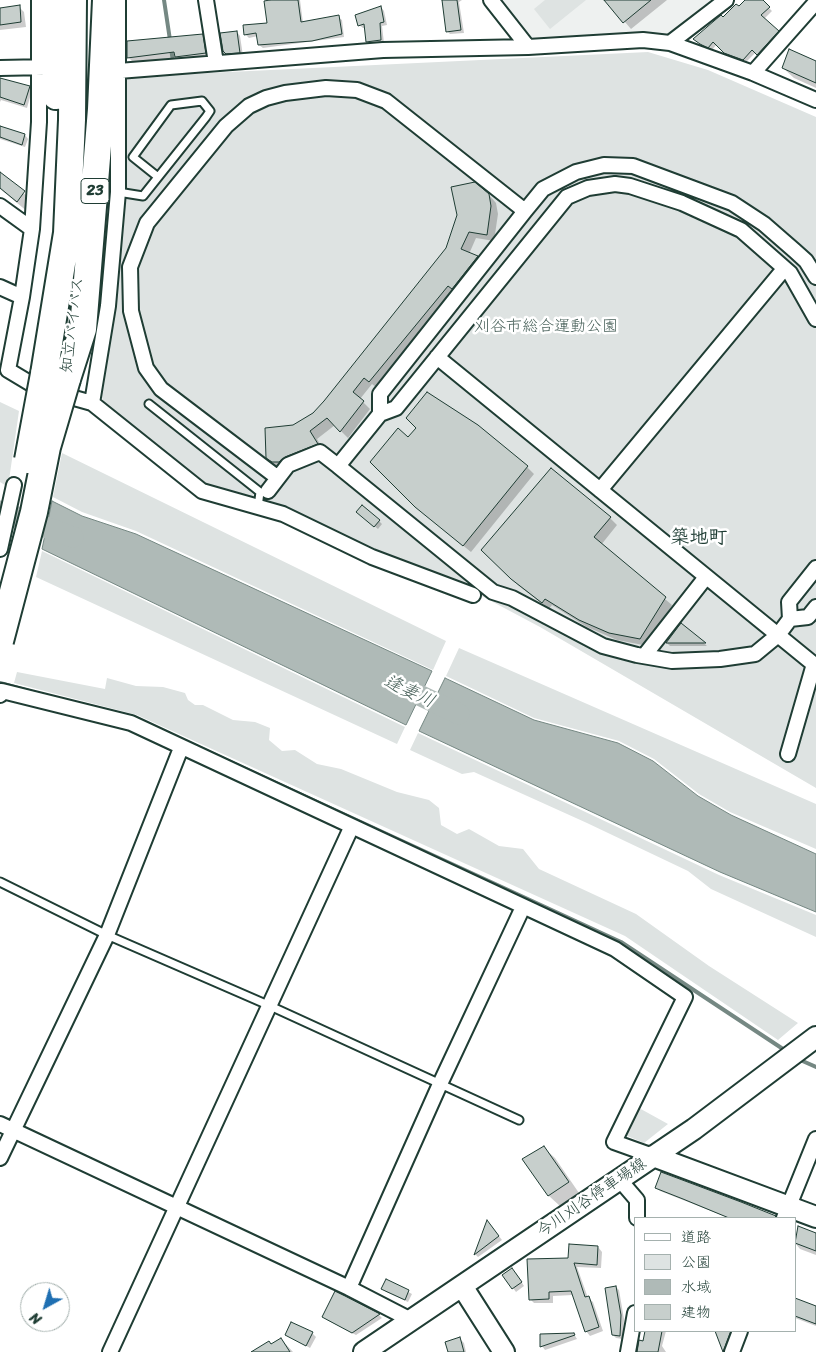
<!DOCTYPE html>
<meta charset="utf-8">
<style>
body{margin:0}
#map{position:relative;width:816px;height:1352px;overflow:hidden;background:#fff;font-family:Sriracha,"Klee One",sans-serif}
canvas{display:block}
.legend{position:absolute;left:634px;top:1217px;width:162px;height:115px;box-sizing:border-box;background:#fff;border:1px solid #a5b1ae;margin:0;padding:6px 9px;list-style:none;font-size:15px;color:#1f3d34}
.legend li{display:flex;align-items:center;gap:10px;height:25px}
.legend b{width:25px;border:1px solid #a5b1ae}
.north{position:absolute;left:20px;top:1282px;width:50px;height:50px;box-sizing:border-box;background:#fff;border:1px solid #a5b1ae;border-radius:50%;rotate:219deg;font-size:14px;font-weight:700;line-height:20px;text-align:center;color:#1f3d34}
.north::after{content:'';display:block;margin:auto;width:18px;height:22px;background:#1f6fb2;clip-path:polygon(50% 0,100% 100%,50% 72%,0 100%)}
</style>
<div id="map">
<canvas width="816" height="1352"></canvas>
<ul class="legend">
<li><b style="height:6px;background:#fff"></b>道路</li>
<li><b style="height:14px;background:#dee3e2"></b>公園</li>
<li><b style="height:14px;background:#afbab7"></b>水域</li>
<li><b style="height:14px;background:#c7cfcc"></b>建物</li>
</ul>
<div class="north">N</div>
</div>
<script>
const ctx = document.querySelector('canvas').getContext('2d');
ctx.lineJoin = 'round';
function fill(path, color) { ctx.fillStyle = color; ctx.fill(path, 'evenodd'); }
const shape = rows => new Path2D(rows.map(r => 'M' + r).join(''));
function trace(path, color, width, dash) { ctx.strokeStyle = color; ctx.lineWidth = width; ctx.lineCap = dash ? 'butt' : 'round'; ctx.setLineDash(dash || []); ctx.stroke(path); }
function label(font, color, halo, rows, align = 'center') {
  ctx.font = font + ' Sriracha,"Klee One",sans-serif'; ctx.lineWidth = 5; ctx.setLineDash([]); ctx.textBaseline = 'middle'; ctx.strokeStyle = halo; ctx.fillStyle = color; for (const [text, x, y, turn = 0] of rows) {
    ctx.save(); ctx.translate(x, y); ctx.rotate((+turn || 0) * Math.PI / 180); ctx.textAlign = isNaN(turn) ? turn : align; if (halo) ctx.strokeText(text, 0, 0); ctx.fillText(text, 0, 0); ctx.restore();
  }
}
fill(shape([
 [499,0,720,0,672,37,644,33,531,39]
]), '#eef1f0');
fill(shape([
 [545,0,586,0,550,29,534,9],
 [648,52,708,70,816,117,816,788,540,627,476,593,206,488,107,411,99,389,124,77],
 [0,402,19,411,8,487,0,482],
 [62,453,446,641,433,670,136,531,82,512,53,497],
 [42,551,405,727,397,744,36,577],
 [459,648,816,804,816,849,730,812,699,794,654,759,619,741,534,718,446,676],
 [17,672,105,689,107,678,136,686,163,687,185,693,188,700,195,705,203,705,233,720,255,722,270,728,269,740,282,751,295,750,317,764,341,769,397,792,429,800,439,808,441,825,457,834,469,829,499,846,523,849,539,869,636,914,709,966,798,1023,778,1040,625,936,137,715,14,683],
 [418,733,719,875,816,915,816,937,711,889,688,871,587,823,474,772,462,774,410,750],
 [639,1108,668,1124,644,1143,625,1135]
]), '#dee3e2');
const water = shape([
 [52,501,82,516,136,534,432,671,406,725,42,549,52,501],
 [445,678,534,720,618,743,653,761,698,796,731,815,816,854,816,912,720,872,419,731,445,678]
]);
fill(water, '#afbab7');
trace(water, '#758883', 1);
fill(shape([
 [280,0,300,0,303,23,338,17,342,20,344,37,263,48,259,45,258,36,249,38,246,35,268,24],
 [443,0,462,0,459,2,464,33,450,34,447,31],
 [606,0,667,0,631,29],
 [747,0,761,0,772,11,764,19,781,35,761,57,756,52,746,62,729,56,717,44,712,50,704,47,695,39],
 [19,7,24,12,26,27,0,30,0,9],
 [381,7,384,11,387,25,382,26,384,43,370,45,367,41,365,28,363,28,359,25],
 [237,32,240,36,243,56,230,56,224,51],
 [202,35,213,46,216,64,139,68,128,57,128,42],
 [816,62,816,88,794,78,783,68],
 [0,79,29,87,32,90,27,108,1,100,0,102],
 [0,128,25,135,28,139,25,147,0,139],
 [0,173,35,203,28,212,0,189],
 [489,195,496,203,498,214,494,241,476,238,469,254,478,257,485,264,377,388,372,384,360,399,370,409,348,438,335,425,317,439,324,451,280,469,275,465,267,457,293,426,314,414,324,402],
 [408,438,527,467,534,474,471,552,424,514],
 [361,515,379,521,382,524,378,529],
 [610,518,617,525,601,545,672,605,648,646,617,640,587,627,552,605,549,609,519,586,482,550],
 [682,624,707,646,670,646,667,643],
 [544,1148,555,1158,579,1193,560,1206,549,1196,524,1160],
 [656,1187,770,1215,773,1218,729,1218,660,1191],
 [488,1222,502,1240,478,1257,475,1254],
 [799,1227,816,1234,816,1255,800,1249,795,1243],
 [598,1247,602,1252,601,1268,577,1267,588,1298,593,1302,603,1331,590,1336,586,1331,573,1295,553,1296,553,1303,534,1303,530,1299,569,1259],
 [516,1273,524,1286,516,1292,513,1288],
 [386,1280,412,1294,408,1302,386,1292,382,1289],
 [616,1287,619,1290,624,1319,623,1339,616,1338,613,1335],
 [335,1293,379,1315,382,1318,356,1335,327,1320,323,1317],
 [795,1299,816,1308,816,1326,795,1318],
 [646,1331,666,1331,662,1346,666,1352,638,1352],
 [716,1331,735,1331,726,1352,724,1352],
 [312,1333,316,1337,310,1348,287,1335],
 [574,1334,577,1339,545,1350,542,1346],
 [281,1339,293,1352,253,1352,271,1345],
 [460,1339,464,1343,466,1352,449,1352]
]), '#0003');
trace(shape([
 [164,0,170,40],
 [171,49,173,61],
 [0,683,29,691],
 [185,741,621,942,786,1051],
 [798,1059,816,1067]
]), '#758883', 4);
trace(shape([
 [0,511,73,537],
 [394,683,459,714]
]), '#afbab7', 21);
const building = shape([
 [270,0,298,0,301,22,339,15,342,34,312,41,258,45,256,33,244,35,243,25,267,23,264,1,270,0],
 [442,0,457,0,461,30,446,32,442,0],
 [604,0,651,0,623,23,604,0],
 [745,0,763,0,770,7,761,15,779,31,757,55,752,50,743,60,724,53,713,42,708,48,700,44,693,39,721,15,723,17,736,4,739,6,745,0],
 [20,5,21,22,0,25,0,8,20,5],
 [381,6,384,22,380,23,381,40,366,42,364,24,358,26,355,15,381,6],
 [237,31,240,53,226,54,223,51,220,33,237,31],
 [203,34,206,53,175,57,174,52,127,58,127,41,203,34],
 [789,49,816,61,816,83,782,68,789,49],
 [0,78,30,86,24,105,0,97,0,78],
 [0,126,25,134,22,145,0,137,0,126],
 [0,172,25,191,17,202,0,188,0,172],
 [475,182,489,194,491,206,487,235,469,232,461,249,478,256,452,289,448,286,369,382,364,378,353,392,364,401,340,432,327,418,310,431,318,444,285,457,279,462,272,462,266,458,265,428,293,425,313,413,324,401,446,248,457,215,451,187,475,182],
 [427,392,478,425,528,466,463,546,415,507,370,462,398,428,408,437,416,428,406,418,427,392],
 [551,468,611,517,594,537,666,597,640,639,609,633,579,620,545,599,542,603,511,579,481,550,551,468],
 [362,505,380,520,374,527,356,512,362,505],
 [681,623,706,643,666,643,681,623],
 [544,1146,569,1182,548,1196,522,1159,544,1146],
 [661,1172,741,1202,776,1216,775,1218,729,1218,683,1199,655,1188,661,1172],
 [487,1220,499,1236,474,1255,487,1220],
 [798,1226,816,1233,816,1251,795,1243,798,1226],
 [569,1244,598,1246,597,1265,574,1263,585,1297,589,1296,599,1327,585,1332,571,1291,549,1292,549,1299,529,1300,527,1259,568,1258,569,1244],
 [512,1268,522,1282,512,1289,502,1275,512,1268],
 [386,1279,409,1290,405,1300,381,1289,386,1279],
 [616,1286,621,1315,620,1336,612,1335,605,1288,616,1286],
 [335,1291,345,1296,380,1314,352,1333,322,1317,335,1291],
 [795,1298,816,1306,816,1324,795,1316,795,1298],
 [291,1322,313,1332,306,1346,285,1335,291,1322],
 [645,1331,662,1331,658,1352,637,1352,639,1340,643,1341,645,1331],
 [715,1331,731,1331,723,1352,715,1331],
 [574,1333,575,1335,540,1347,540,1334,574,1333],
 [460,1337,464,1352,448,1352,445,1342,460,1337],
 [281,1338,290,1352,251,1352,269,1341,271,1344,281,1338]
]);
fill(building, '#c7cfcc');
trace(building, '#1f3d34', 1);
const lane = shape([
 [118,192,143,196,206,117,210,111,202,101,171,105,133,157,158,177],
 [149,404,260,492,258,507],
 [0,882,107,935,268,1005,519,1120]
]);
const street = shape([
 [206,0,216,63],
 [491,0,528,47],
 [670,43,726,0],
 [0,68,47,67],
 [106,72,383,50,528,47,643,40,670,43,753,73,816,100],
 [753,73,816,2],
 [0,206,32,229],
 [0,287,22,297],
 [437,357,816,666],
 [8,370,22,297,32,229,39,122,39,0],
 [8,370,33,385],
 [67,396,92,403,202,491,283,514,372,557,473,595],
 [92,403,108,306,118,192,118,0],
 [380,414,380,394,525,211,543,189,576,172,604,165,633,166,732,203,764,224,795,251,806,261,816,277],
 [338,466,493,592,512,598,603,646,637,655,672,661,720,659,755,654,778,635,790,619],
 [278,478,161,389,146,368,131,311,130,267,147,223,226,126,249,106,266,98,285,93,326,88,357,90,386,101,525,211],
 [600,490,784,269],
 [268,491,288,465,320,452,338,466,380,414,396,408,567,197,588,188,615,184,630,186,682,203,741,230,790,273,816,319],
 [0,549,14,485],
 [816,568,789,602,790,619,808,617,816,607],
 [644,656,706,577],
 [0,695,2,691,131,723,615,949,685,997,614,1142,653,1156],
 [788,754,814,664],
 [0,1124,349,1288,411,1320],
 [0,1158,107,935,181,748],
 [619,1179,637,1200,637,1218],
 [784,1218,816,1139],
 [349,1288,440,1084,523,907],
 [110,1352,351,828],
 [628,1352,635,1313],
 [732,1352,740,1331]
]);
const secondary = shape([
 [653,1156,816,1217],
 [462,1286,504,1352],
 [364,1352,694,1129,816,1037]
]);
const highway = shape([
 [54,0,56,96],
 [44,374,67,233,72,120,73,0],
 [67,379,83,329,101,109,106,0]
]);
trace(lane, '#1f3d34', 11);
trace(street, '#1f3d34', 18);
trace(secondary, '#1f3d34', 24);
trace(highway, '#1f3d34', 30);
trace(lane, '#fff', 7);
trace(street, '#fff', 14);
trace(secondary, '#fff', 20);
trace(highway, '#fff', 26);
const highwayBridge = shape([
 [28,460,44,374],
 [0,641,34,512,47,447,67,379]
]);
trace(highwayBridge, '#1f3d34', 30, []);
trace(highwayBridge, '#fff', 26);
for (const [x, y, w] of [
 [95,191,28]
]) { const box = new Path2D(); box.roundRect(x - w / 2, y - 12.5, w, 25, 4); ctx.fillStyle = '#fff'; ctx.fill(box); trace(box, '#1f3d34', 1); }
label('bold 15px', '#1f3d34', null, [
 ["23",95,191]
]);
label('16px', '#1f3d34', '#fff', [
 ["知立バイパス",73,325,-83],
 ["今川刈谷停車場線",592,1198,-34]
]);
label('16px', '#455e57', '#fff', [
 ["刈谷市総合運動公園",546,327]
]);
label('italic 18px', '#4a625b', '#fff', [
 ["逢妻川",409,692,25]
]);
label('bold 19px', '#1f3d34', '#fff', [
 ["築地町",699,538]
]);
</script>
